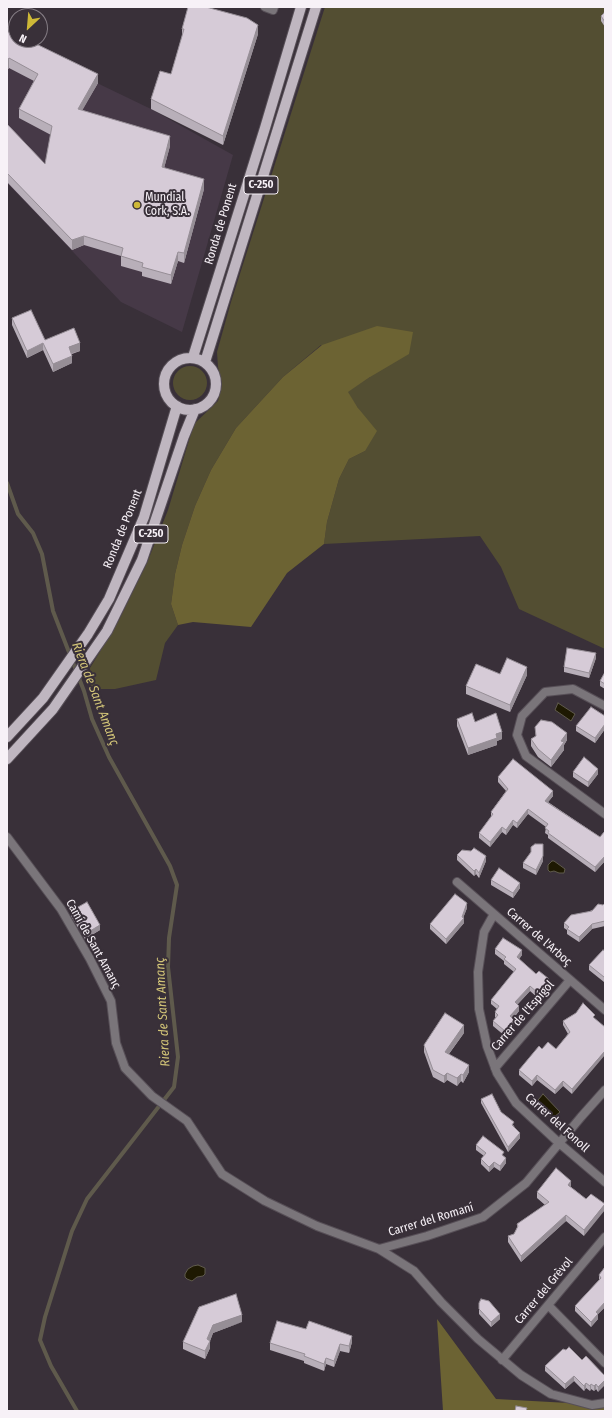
<!DOCTYPE html>
<meta charset="utf-8">
<style>
body{margin:0}
#map{position:relative;width:612px;height:1418px;overflow:hidden;background:#393039;font-family:"Fira Sans Condensed",sans-serif}
canvas{display:block}
.frame{position:absolute;inset:0;border:8px solid #f7f1f7;pointer-events:none}
.north{position:absolute;left:8px;top:8px;width:40px;height:40px;box-sizing:border-box;background:#393039;border:1px solid #857d85;border-radius:50%;rotate:206deg;font-size:11px;font-weight:700;line-height:16px;text-align:center;color:#f7f1f7}
.north::after{content:'';display:block;margin:auto;width:14px;height:18px;background:#ceb837;clip-path:polygon(50% 0,100% 100%,50% 72%,0 100%)}
</style>
<div id="map">
<canvas width="612" height="1418"></canvas>
<div class="frame"></div>
<div class="north">N</div>
</div>
<script>
const ctx = document.querySelector('canvas').getContext('2d');
ctx.lineJoin = 'round';
function fill(path, color) { ctx.fillStyle = color; ctx.fill(path, 'evenodd'); }
const shape = rows => new Path2D(rows.map(r => 'M' + r).join(''));
function trace(path, color, width, dash) { ctx.strokeStyle = color; ctx.lineWidth = width; ctx.lineCap = dash ? 'butt' : 'round'; ctx.setLineDash(dash || []); ctx.stroke(path); }
function label(font, color, halo, rows, align = 'center') {
  ctx.font = font + ' "Fira Sans Condensed",sans-serif'; ctx.lineWidth = 4; ctx.setLineDash([]); ctx.textBaseline = 'middle'; ctx.strokeStyle = halo; ctx.fillStyle = color; for (const [text, x, y, turn = 0] of rows) {
    ctx.save(); ctx.translate(x, y); ctx.rotate((+turn || 0) * Math.PI / 180); ctx.textAlign = isNaN(turn) ? turn : align; if (halo) ctx.strokeText(text, 0, 0); ctx.fillText(text, 0, 0); ctx.restore();
  }
}
fill(shape([
 [7,31,16,36,16,44,151,109,233,155,182,332,121,302,7,183]
]), '#463947');
fill(shape([
 [325,7,605,7,605,649,519,609,501,567,480,536,324,544,327,522,339,479,349,459,365,451,358,408,347,392,370,377,321,345,283,377,236,428,211,470,195,506,182,545,175,574,171,604,178,625,165,643,156,680,115,689,91,689,90,668,118,622,147,563,168,510,194,424,218,401,222,384,218,367,217,352,231,302],
 '173 383a17 17 0 1 1 34 0a17 17 0 1 1-34 0Z'
]), '#534e32');
fill(shape([
 [377,326,413,332,409,354,370,377,348,392,358,408,377,431,365,451,349,459,339,479,327,522,324,544,287,573,251,627,193,622,178,625,171,604,175,574,182,545,195,506,211,470,236,428,283,377,322,345],
 [437,1319,496,1399,605,1405,605,1411,443,1411]
]), '#6c6333');
const water = shape([
 [558,703,575,714,571,721,555,710,558,703],
 [552,861,554,861,565,869,564,873,559,873,554,871,550,872,548,870,548,865,552,861],
 [543,1094,560,1112,553,1118,534,1105,543,1094],
 [198,1265,205,1268,205,1274,203,1276,197,1277,192,1281,187,1279,185,1277,185,1274,188,1269,193,1266,198,1265]
]);
fill(water, '#1e1902');
trace(water, '#5f5a4c', 1);
trace(shape([
 [7,483,18,514,33,533,42,554,53,611,84,691,92,719,109,757,170,866,177,885,169,938,168,967,178,1057,174,1087,87,1199,72,1231,45,1317,40,1340,51,1366,77,1411]
]), '#5f5a4c', 4);
const service = shape([
 [265,7,273,10,274,7]
]);
const minor = shape([
 [605,706,573,689,545,692,522,716,517,735,526,756,605,814],
 [7,837,61,909,90,959,111,1001,116,1043,125,1068,152,1096,187,1121,222,1174,265,1201,317,1226,379,1249,414,1271,441,1302,478,1339,521,1375,551,1394,592,1405,605,1403],
 [457,882,605,1010],
 [494,914,484,932,478,972,479,1009,487,1046,497,1073,516,1103,559,1143,605,1182],
 [495,1068,570,980],
 [379,1249,427,1236,483,1217,526,1183,581,1117,605,1090],
 [548,1305,605,1363],
 [502,1360,605,1237]
]);
const primary = shape([
 [193,357,265,128,301,7],
 '164 384a26 26 0 1 1 52 0a26 26 0 1 1-52 0Z',
 [205,362,316,7],
 [7,737,43,698,88,634,109,599,144,517,177,406],
 [7,759,53,709,107,631,142,560,184,436,195,409]
]);
trace(service, '#574f57', 10);
trace(minor, '#574f57', 10);
trace(primary, '#574f57', 12);
trace(service, '#7a757a', 8);
trace(minor, '#7a757a', 8);
trace(primary, '#bfb6c0', 10);
fill(shape([
 [605,14,605,27,601,21,601,16],
 [182,29,258,34,223,145,151,109,151,99,171,74,182,37],
 [7,31,98,83,82,110,170,146,164,168,204,189,184,263,178,261,171,284,142,276,142,272,121,266,121,256,84,245,72,250,7,182,7,124,45,164,51,135,19,118,19,109,34,81,9,68,7,70],
 [12,318,45,340,80,351,72,354,72,363,53,372,43,350,27,358,12,325],
 [596,658,589,678,564,672,564,667],
 [605,672,605,689,600,686,600,681],
 [500,674,527,675,510,712,466,694,466,686],
 [605,716,605,729,595,743,576,731,576,726],
 [457,719,475,722,502,739,497,741,497,745,468,755,457,726],
 [535,727,567,740,564,745,564,750,551,767,538,757,531,746,531,739,536,736],
 [573,772,598,774,588,787,573,777],
 [498,777,553,796,548,802,600,837,605,833,605,861,595,872,548,838,548,835,545,833,546,827,528,814,517,828,513,825,506,835,502,832,490,847,479,838,479,833,491,817,491,812,506,791,498,782],
 [457,855,486,861,479,878,476,874,474,876,457,860],
 [543,861,536,875,523,868,523,863],
 [491,880,520,888,513,898,491,885],
 [605,903,605,926,592,929,579,942,567,934,567,930,564,928,564,923,603,905],
 [467,908,463,918,464,923,446,944,430,929,430,924],
 [71,911,100,930,85,939,71,916],
 [495,949,522,955,519,959,536,974,549,984,538,998,530,991,517,1005,519,1011,513,1019,514,1025,505,1036,493,1026,493,1021,496,1017,495,1017,495,1012,497,1009,491,1004,491,1000,514,972,504,964,504,961,495,954],
 [605,951,605,982,604,982,589,970,589,965],
 [576,1013,572,1094,563,1086,555,1094,537,1080,532,1086,519,1075,519,1070,542,1049,556,1049,568,1034,563,1025,563,1021],
 [464,1033,449,1054,469,1072,463,1083,461,1081,457,1086,447,1080,444,1083,433,1077,424,1052,424,1045],
 [481,1099,501,1112,514,1126,520,1138,508,1152,481,1103],
 [476,1145,504,1156,506,1163,500,1171,494,1167,489,1172,481,1164,481,1159,484,1156,476,1150],
 [571,1187,586,1199,584,1236,566,1221,521,1262,508,1242,508,1236,514,1234,517,1228,517,1224,545,1205,537,1198,537,1192],
 [605,1267,605,1307,598,1314,598,1319,591,1327,575,1311,575,1306,599,1280,599,1275],
 [479,1303,500,1319,491,1327,479,1314],
 [242,1322,213,1333,210,1341,210,1348,205,1359,183,1349,183,1342],
 [352,1342,349,1353,340,1351,334,1367,326,1364,324,1371,304,1363,304,1361,270,1350,270,1343],
 [582,1360,605,1376,598,1392,596,1389,594,1391,591,1389,590,1391,586,1388,584,1391,574,1381,565,1389,545,1371,545,1366]
]), '#b8afb9');
fill(shape([
 [258,25,258,34,223,145,223,136],
 [9,58,9,68,7,70,7,61],
 [98,74,98,83,78,118,78,109],
 [170,136,170,146,162,176,162,167],
 [204,179,204,189,184,263,184,253],
 [84,236,84,245,72,250,72,240],
 [178,252,178,261,171,284,171,275],
 [43,343,43,350,27,358,27,351],
 [80,343,80,351,69,354,69,347],
 [72,356,72,363,53,372,53,364],
 [596,653,596,658,589,678,589,673],
 [527,667,527,675,510,712,510,705],
 [605,724,605,729,595,743,595,738],
 [502,732,502,739,497,741,497,745,468,755,468,748,496,734],
 [567,733,567,740,564,745,564,750,551,767,551,760,561,741],
 [598,769,598,774,588,787,588,782],
 [553,791,553,796,545,806,545,801],
 [528,809,528,814,517,828,517,823],
 [513,820,513,825,506,835,506,830],
 [502,827,502,832,490,847,490,842],
 [486,856,486,861,479,878,479,873],
 [543,856,543,861,536,875,536,870],
 [605,856,605,861,595,872,595,867],
 [476,869,476,874,474,876,474,871],
 [520,883,520,888,513,898,513,893],
 [467,903,467,908,462,921,464,918,464,923,446,944,446,939,462,917],
 [592,924,592,929,579,942,579,937],
 [100,925,100,930,85,939,85,934],
 [522,950,522,955,517,962,517,957],
 [549,979,549,984,538,998,538,993],
 [530,986,530,991,515,1007,515,1002],
 [519,1006,519,1011,510,1021,510,1016],
 [514,1020,514,1025,505,1036,505,1031],
 [464,1025,464,1033,445,1059,445,1052],
 [605,1051,605,1055,572,1094,572,1089],
 [469,1065,469,1072,463,1083,463,1075],
 [447,1073,447,1080,444,1083,444,1076],
 [461,1074,461,1081,457,1086,457,1078],
 [537,1075,537,1080,532,1086,532,1081],
 [563,1081,563,1086,555,1094,555,1090],
 [520,1133,520,1138,508,1152,508,1147],
 [506,1158,506,1163,500,1171,500,1166],
 [494,1162,494,1167,489,1172,489,1167],
 [571,1181,571,1187,568,1185],
 [605,1204,605,1210,584,1236,584,1230],
 [566,1215,566,1221,521,1262,521,1256],
 [605,1302,605,1307,598,1314,598,1319,591,1327,591,1322,596,1312],
 [500,1314,500,1319,491,1327,491,1322],
 [242,1315,242,1322,213,1333,210,1341,210,1348,205,1359,205,1351,207,1339,213,1325],
 [352,1336,352,1342,349,1353,349,1346],
 [340,1344,340,1351,334,1367,334,1361],
 [326,1358,326,1364,324,1371,324,1364],
 [574,1376,574,1381,565,1389,565,1384],
 [605,1380,605,1385,598,1392,598,1387],
 [586,1383,586,1388,584,1391,584,1386],
 [591,1384,591,1389,590,1391,590,1386],
 [596,1384,596,1389,594,1391,594,1386]
]), '#968e96');
const building = shape([
 [188,7,206,7,247,18,258,25,223,136,151,99,160,71,171,74,184,29,182,29,188,7],
 [604,13,605,14,605,22,601,16,604,13],
 [7,31,15,36,16,34,16,40,28,40,98,74,78,109,170,136,162,167,204,179,184,253,178,252,171,275,142,267,143,263,121,256,123,248,84,236,72,240,7,173,7,124,45,164,52,126,19,109,38,74,9,58,7,61,7,31],
 [31,310,45,340,74,328,80,343,69,347,72,356,53,364,43,343,27,351,12,318,31,310],
 [567,648,596,653,589,673,564,667,567,648],
 [507,658,527,667,510,705,466,686,476,664,500,674,507,658],
 [605,672,605,684,600,681,605,672],
 [591,707,605,716,605,724,595,738,576,726,591,707],
 [472,713,475,722,496,713,502,732,496,734,497,738,468,748,457,719,472,713],
 [541,720,552,722,567,733,561,741,564,742,551,760,538,749,531,739,536,736,535,727,541,720],
 [584,757,598,769,588,782,573,772,584,757],
 [513,759,553,791,545,801,600,837,604,832,605,833,605,856,595,867,548,833,549,831,545,828,548,824,528,809,517,823,513,820,506,830,502,827,490,842,479,833,493,814,491,812,508,789,498,777,513,759],
 [535,844,543,844,543,856,536,870,523,863,531,852,531,847,535,844],
 [474,848,486,856,479,873,476,869,474,871,457,855,462,850,471,851,474,848],
 [499,868,520,883,513,893,491,880,499,868],
 [455,894,467,903,462,917,464,918,446,939,430,924,455,894],
 [87,902,100,925,85,934,71,911,87,902],
 [605,903,605,921,592,924,579,937,567,929,569,927,564,923,571,915,592,911,598,904,603,905,605,903],
 [503,938,522,950,517,957,536,974,539,971,549,979,538,993,530,986,515,1002,519,1006,510,1016,514,1020,505,1031,493,1021,498,1015,495,1012,499,1006,491,1000,516,969,504,959,506,957,495,949,503,938],
 [603,950,605,951,605,977,604,977,589,965,603,950],
 [583,1003,595,1015,593,1017,605,1027,605,1051,572,1089,563,1081,555,1090,537,1075,532,1081,519,1070,539,1046,542,1049,548,1042,556,1049,570,1032,563,1021,576,1013,583,1003],
 [445,1013,464,1025,445,1052,469,1065,463,1075,461,1074,457,1078,447,1073,444,1076,433,1070,424,1045,445,1013],
 [492,1094,501,1112,514,1122,512,1125,520,1133,508,1147,481,1099,492,1094],
 [483,1136,504,1152,502,1155,506,1158,500,1166,494,1162,489,1167,481,1159,486,1153,476,1145,483,1136],
 [556,1168,571,1181,568,1185,586,1199,591,1194,605,1204,584,1230,566,1215,521,1256,508,1236,514,1234,518,1226,517,1224,549,1202,537,1192,556,1168],
 [605,1267,605,1302,596,1312,598,1314,591,1322,575,1306,601,1278,599,1275,605,1267],
 [236,1294,242,1315,213,1325,207,1339,210,1341,205,1351,183,1342,199,1307,236,1294],
 [481,1299,489,1301,500,1314,491,1322,479,1309,479,1303,481,1299],
 [277,1321,306,1329,309,1321,352,1336,349,1346,340,1344,334,1361,326,1358,324,1364,304,1356,305,1354,270,1343,277,1321],
 [569,1347,582,1360,586,1356,605,1376,605,1380,598,1387,596,1384,594,1386,591,1384,590,1386,586,1383,584,1386,574,1376,565,1384,545,1366,563,1349,566,1350,569,1347],
 [516,1406,527,1408,526,1411,515,1411,516,1406]
]);
fill(building, '#d6cbd7');
trace(building, '#968e96', 1);
for (const [x, y, r, color] of [
 [137,205,4,"#ceb837"]
]) { const dot = new Path2D(); dot.arc(x, y, r, 0, 2 * Math.PI); ctx.fillStyle = color; ctx.fill(dot); trace(dot, '#393039', 1.5); }
for (const [x, y, w] of [
 [261,185,34],
 [151,534,34]
]) { const box = new Path2D(); box.roundRect(x - w / 2, y - 9, w, 18, 3); ctx.fillStyle = '#393039'; ctx.fill(box); trace(box, '#f7f1f7', 1); }
label('bold 11px', '#f7f1f7', null, [
 ["C-250",261,185],
 ["C-250",151,534]
]);
label('12px', '#f7f1f7', '#393039', [
 ["Mundial",145,198],
 ["Cork, S.A.",145,212]
], 'left');
label('12px', '#f7f1f7', '#393039', [
 ["Ronda de Ponent",221,224,-73],
 ["Ronda de Ponent",123,529,-68],
 ["Carrer de l'Arboç",539,937,41],
 ["Camí de Sant Amanç",93,944,61],
 ["Carrer de l'Espígol",523,1016,-49],
 ["Carrer del Fonoll",557,1123,42],
 ["Carrer del Romaní",431,1220,-17],
 ["Carrer del Grèvol",544,1291,-50]
]);
label('italic 13px', '#d3c578', '#393039', [
 ["Riera de Sant Amanç",95,694,69],
 ["Riera de Sant Amanç",163,1012,-93]
]);
</script>
